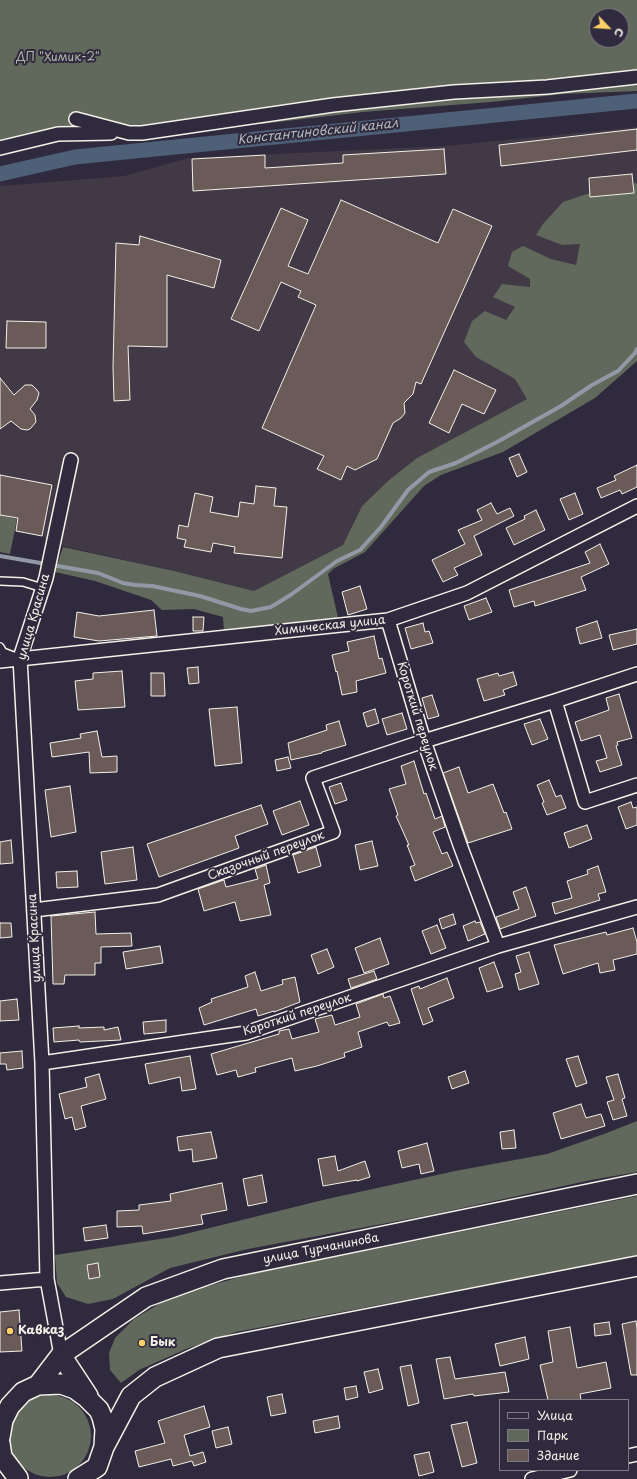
<!DOCTYPE html>
<meta charset="utf-8">
<style>
body{margin:0}
#map{position:relative;width:637px;height:1479px;overflow:hidden;background:#2f2a3d;font-family:"Playpen Sans",sans-serif}
canvas{display:block}
.legend{position:absolute;left:499px;top:1399px;width:130px;height:72px;box-sizing:border-box;background:#2f2a3d;border:1px solid #7e7a81;margin:0;padding:5px 7px;list-style:none;font-size:12px;color:#f4f1e8}
.legend li{display:flex;align-items:center;gap:8px;height:20px}
.legend b{width:20px;border:1px solid #7e7a81}
.north{position:absolute;left:589px;top:8px;width:40px;height:40px;box-sizing:border-box;background:#2f2a3d;border:1px solid #7e7a81;border-radius:50%;rotate:115deg;font-size:11px;font-weight:700;line-height:16px;text-align:center;color:#f4f1e8}
.north::after{content:'';display:block;margin:auto;width:14px;height:18px;background:#ffd166;clip-path:polygon(50% 0,100% 100%,50% 72%,0 100%)}
</style>
<div id="map">
<canvas width="637" height="1479"></canvas>
<ul class="legend">
<li><b style="height:5px;background:#2f2a3d"></b>Улица</li>
<li><b style="height:11px;background:#61685c"></b>Парк</li>
<li><b style="height:11px;background:#6a5b58"></b>Здание</li>
</ul>
<div class="north">С</div>
</div>
<script>
const ctx = document.querySelector('canvas').getContext('2d');
ctx.lineJoin = 'round';
function fill(path, color) { ctx.fillStyle = color; ctx.fill(path, 'evenodd'); }
const shape = rows => new Path2D(rows.map(r => 'M' + r).join(''));
function trace(path, color, width, dash) { ctx.strokeStyle = color; ctx.lineWidth = width; ctx.lineCap = dash ? 'butt' : 'round'; ctx.setLineDash(dash || []); ctx.stroke(path); }
function label(font, color, halo, rows, align = 'center') {
  ctx.font = font + ' "Playpen Sans",sans-serif'; ctx.lineWidth = 4; ctx.setLineDash([]); ctx.textBaseline = 'middle'; ctx.strokeStyle = halo; ctx.fillStyle = color; for (const [text, x, y, turn = 0] of rows) {
    ctx.save(); ctx.translate(x, y); ctx.rotate((+turn || 0) * Math.PI / 180); ctx.textAlign = isNaN(turn) ? turn : align; if (halo) ctx.strokeText(text, 0, 0); ctx.fillText(text, 0, 0); ctx.restore();
  }
}
fill(shape([
 [637,127,637,301,580,371,417,458,389,480,362,506,343,545,254,591,174,571,49,543,42,536,15,531,17,519,0,515,0,186,124,176,189,158,445,146]
]), '#413945');
fill(shape([
 [0,0,637,0,637,91,563,94,491,102,363,112,261,124,220,114,127,128,79,113,75,137,0,154],
 [597,16,621,16,621,40,597,40],
 [637,183,637,361,595,398,503,452,441,475,424,486,365,552,333,569,328,574,339,622,224,633,223,617,194,609,162,610,151,600,95,581,55,572,63,547,174,571,254,591,343,545,362,506,389,480,417,458,527,399,515,379,476,357,464,342,472,321,485,311,506,320,515,307,493,297,502,284,530,287,530,279,508,266,512,252,523,246,551,259,576,265,580,244,562,245,536,235,543,224,563,202,590,193,591,197,634,193,633,184],
 [0,515,17,519,10,554,0,552],
 [637,1121,637,1172,591,1180,430,1215,248,1249,170,1268,113,1299,88,1304,66,1297,57,1283,55,1255,173,1237,327,1199,455,1171,547,1154,604,1134],
 [637,1196,637,1256,236,1332,186,1349,139,1370,121,1383,110,1370,109,1353,115,1338,134,1319,159,1304,187,1292,247,1275],
 '9 1436a41 41 0 1 1 82 0a41 41 0 1 1-82 0Z'
]), '#61685c');
trace(shape([
 [0,556,98,573,123,583,135,585,152,586,200,596,241,609,251,611,271,607,292,594,337,561,360,550,381,527,408,490,429,472,456,463,497,442,561,406,592,385,618,371,635,353,637,349]
]), '#9099a5', 4);
trace(shape([
 [0,174,75,157,637,101]
]), '#4e5f78', 15);
const building = shape([
 [637,129,637,150,501,166,499,145,637,129],
 [444,149,446,174,193,191,192,159,265,155,265,168,343,163,343,155,444,149],
 [632,174,634,193,590,197,589,178,632,174],
 [341,200,438,243,453,209,492,226,421,384,416,382,413,394,404,403,405,413,401,418,393,423,377,459,355,470,347,466,341,480,317,469,324,456,262,428,316,305,298,297,301,291,281,282,259,331,231,319,281,208,308,220,288,266,308,274,341,200],
 [140,236,221,260,214,288,167,275,167,347,128,346,130,400,114,401,113,367,116,243,139,245,140,236],
 [7,321,46,322,46,348,6,348,7,321],
 [454,370,496,390,484,414,462,404,449,433,429,423,454,370],
 [0,378,14,395,25,385,32,385,37,390,39,393,37,400,30,409,35,415,36,422,30,429,27,430,21,429,11,421,0,429,0,378],
 [519,454,527,472,517,477,509,458,519,454],
 [637,465,637,487,622,494,620,490,601,498,597,488,616,480,614,476,637,465],
 [0,475,52,485,42,536,16,531,18,518,0,515,0,475],
 [256,486,276,488,274,506,287,507,282,558,234,553,235,547,213,543,211,552,184,547,186,540,177,538,179,525,188,527,195,493,213,497,210,512,238,517,240,502,254,504,256,486],
 [575,493,583,514,569,520,560,499,575,493],
 [491,503,497,514,510,508,514,516,474,536,482,555,454,568,458,575,443,582,432,560,465,544,458,530,482,520,477,510,491,503],
 [536,510,545,530,514,545,506,528,525,519,524,516,536,510],
 [600,544,609,564,581,577,586,590,535,606,534,601,514,607,509,590,590,563,585,552,600,544],
 [360,586,367,609,348,615,342,592,360,586],
 [486,598,492,612,469,620,464,606,486,598],
 [154,610,157,636,99,641,74,637,77,612,99,616,154,610],
 [193,617,204,617,203,631,193,631,193,617],
 [597,621,602,638,580,644,576,628,597,621],
 [423,623,425,632,429,631,433,643,411,649,405,628,423,623],
 [637,629,637,644,613,650,609,635,637,629],
 [374,636,379,659,382,658,386,673,356,681,357,692,342,695,337,671,336,672,332,655,349,651,347,642,374,636],
 [198,667,199,683,189,684,187,668,198,667],
 [122,671,125,707,78,710,75,681,93,679,93,673,122,671],
 [513,672,517,685,503,690,505,695,484,701,477,679,498,673,499,676,513,672],
 [151,673,164,673,165,696,151,696,151,673],
 [619,694,632,738,617,742,618,745,616,746,622,765,600,772,596,761,607,758,600,735,581,741,575,722,609,710,606,698,619,694],
 [432,695,439,716,428,719,422,698,432,695],
 [237,707,242,763,215,766,209,709,237,707],
 [375,709,379,723,367,727,363,713,375,709],
 [402,713,407,729,387,735,382,719,402,713],
 [540,719,548,739,532,745,524,724,540,719],
 [339,721,346,745,322,752,322,753,291,760,288,743,327,730,326,725,339,721],
 [97,731,102,757,117,756,117,772,90,773,89,752,52,757,50,743,81,738,80,734,97,731],
 [288,757,291,768,277,771,275,760,288,757],
 [414,761,424,794,426,793,435,819,442,816,445,827,433,832,442,854,447,852,453,866,415,881,410,867,415,865,407,845,409,845,396,816,398,815,389,789,406,784,401,766,414,761],
 [459,767,468,793,493,784,504,813,506,812,512,829,468,843,443,773,459,767],
 [549,780,556,797,561,795,566,808,547,815,542,803,544,802,537,785,549,780],
 [341,783,347,800,335,804,329,787,341,783],
 [70,786,76,832,51,837,45,790,70,786],
 [300,801,309,825,282,835,273,811,300,801],
 [631,802,633,808,637,807,637,825,626,829,618,807,631,802],
 [261,805,268,824,235,836,239,848,159,877,147,844,261,805],
 [587,825,592,839,569,848,564,833,587,825],
 [11,840,13,863,0,864,0,842,11,840],
 [372,841,378,866,360,870,355,845,372,841],
 [133,847,137,880,105,884,101,852,133,847],
 [316,847,321,866,298,873,293,855,316,847],
 [266,865,270,883,264,885,271,915,240,921,235,902,204,911,198,889,224,880,226,887,258,879,255,869,266,865],
 [598,866,606,892,598,894,600,900,555,914,552,903,572,898,567,881,588,874,587,870,598,866],
 [77,871,78,887,57,888,56,872,77,871],
 [526,887,536,916,500,929,496,917,519,909,513,892,526,887],
 [95,912,96,934,131,933,132,946,101,947,101,963,95,963,95,975,65,975,64,984,53,984,51,916,95,912],
 [453,914,456,924,442,929,439,919,453,914],
 [475,921,476,923,480,922,485,934,468,941,463,926,475,921],
 [0,923,11,923,12,937,0,938,0,923],
 [437,925,446,948,431,954,422,931,437,925],
 [633,928,637,942,637,954,613,960,615,970,600,973,598,963,563,974,554,945,606,932,607,935,633,928],
 [380,938,389,964,364,973,355,948,380,938],
 [160,946,163,963,126,969,123,952,160,946],
 [327,949,334,967,318,974,311,955,327,949],
 [529,952,539,984,519,990,515,974,521,972,516,956,529,952],
 [494,962,503,987,487,992,479,968,494,962],
 [374,971,377,979,351,988,348,979,374,971],
 [255,972,261,991,283,984,282,980,295,977,300,1002,274,1012,274,1011,258,1016,256,1009,204,1025,199,1008,212,1002,211,999,248,987,245,976,255,972],
 [447,978,454,998,428,1008,433,1021,423,1025,411,989,419,986,420,989,447,978],
 [383,994,384,998,390,996,400,1023,389,1026,387,1022,358,1032,362,1047,344,1053,345,1057,317,1066,295,1071,292,1058,255,1068,256,1072,238,1077,236,1070,217,1075,211,1054,279,1034,279,1031,289,1029,292,1039,319,1032,315,1019,332,1015,335,1025,360,1017,356,1004,383,994],
 [17,999,19,1020,0,1021,0,1001,17,999],
 [166,1020,166,1032,144,1034,143,1022,166,1020],
 [79,1026,79,1028,104,1027,104,1030,118,1027,121,1040,80,1042,79,1040,54,1042,53,1028,79,1026],
 [22,1051,23,1068,7,1070,6,1064,0,1064,0,1053,22,1051],
 [190,1056,196,1089,182,1091,180,1077,149,1084,145,1064,190,1056],
 [578,1056,587,1083,576,1087,566,1059,578,1056],
 [465,1071,469,1083,452,1089,448,1077,465,1071],
 [99,1074,106,1099,81,1106,86,1127,75,1130,72,1117,65,1119,59,1094,87,1087,85,1078,99,1074],
 [618,1074,625,1098,622,1099,627,1116,613,1120,607,1102,614,1100,606,1077,618,1074],
 [581,1104,586,1118,601,1114,605,1126,561,1139,553,1113,581,1104],
 [514,1130,516,1148,502,1149,500,1132,514,1130],
 [211,1132,217,1158,193,1162,192,1149,179,1151,177,1137,211,1132],
 [427,1143,434,1171,421,1174,419,1164,402,1168,398,1151,427,1143],
 [335,1156,338,1171,365,1161,370,1177,357,1181,357,1180,323,1186,318,1159,335,1156],
 [262,1175,267,1202,248,1206,243,1179,262,1175],
 [222,1183,227,1210,201,1215,203,1224,143,1234,142,1226,117,1227,117,1211,139,1210,139,1205,171,1201,170,1194,222,1183],
 [106,1225,108,1238,85,1241,83,1228,106,1225],
 [98,1263,100,1277,89,1279,87,1265,98,1263],
 [19,1310,22,1351,0,1352,0,1312,19,1310],
 [636,1321,637,1329,637,1375,631,1375,622,1324,636,1321],
 [609,1322,611,1334,595,1336,594,1324,609,1322],
 [570,1327,577,1368,606,1362,611,1388,580,1394,581,1400,548,1400,540,1365,553,1362,548,1331,570,1327],
 [525,1337,529,1359,500,1366,495,1344,525,1337],
 [450,1357,455,1379,505,1372,509,1392,474,1396,473,1394,444,1399,436,1359,450,1357],
 [411,1365,419,1403,408,1406,400,1367,411,1365],
 [378,1369,383,1389,369,1393,364,1372,378,1369],
 [356,1386,358,1397,346,1400,344,1388,356,1386],
 [282,1394,286,1413,271,1416,267,1397,282,1394],
 [204,1406,210,1427,184,1435,190,1456,203,1452,206,1462,194,1466,192,1461,173,1466,171,1459,139,1467,135,1451,165,1443,158,1421,204,1406],
 [338,1416,340,1428,315,1433,313,1421,338,1416],
 [467,1422,477,1463,462,1467,451,1425,467,1422],
 [228,1427,232,1444,216,1448,212,1431,228,1427],
 [429,1452,434,1472,419,1476,414,1455,429,1452]
]);
fill(building, '#6a5b58');
trace(building, '#f4f1e8', 1);
const lane = shape([
 [0,581,23,582,43,588],
 [0,647,3,652,16,657]
]);
const street = shape([
 [76,119,129,133,142,133,333,105,454,92,547,87,637,77],
 [0,148,58,134,111,133],
 [388,620,424,741,460,845,498,946],
 [0,661,388,620,467,593,637,506],
 [555,701,585,802,637,785],
 [34,910,158,895,333,832,313,778,424,741,555,701,637,674],
 [42,1063,246,1033,498,946,637,907],
 [0,1283,47,1279],
 [61,1355,47,1279,42,1063,20,658,46,578,71,460],
 [628,1456,637,1454],
 [532,1479,570,1470]
]);
const secondary = shape([
 [61,1355,88,1396],
 [38,1385,61,1355,146,1297,223,1269,637,1184],
 [0,1437,3,1420,10,1406,23,1392,38,1385,61,1384,75,1389,86,1397,99,1410,102,1417,105,1429,104,1447,97,1467,78,1479],
 [0,1443,2,1457,18,1478],
 [104,1447,131,1396,155,1377,218,1348,637,1266]
]);
trace(lane, '#f4f1e8', 10);
trace(street, '#f4f1e8', 16);
trace(secondary, '#f4f1e8', 22);
trace(lane, '#2f2a3d', 7);
trace(street, '#2f2a3d', 13);
trace(secondary, '#2f2a3d', 19);
for (const [x, y, r, color] of [
 [10,1331,4,"#ffd166"],
 [142,1343,4,"#ffd166"]
]) { const dot = new Path2D(); dot.arc(x, y, r, 0, 2 * Math.PI); ctx.fillStyle = color; ctx.fill(dot); trace(dot, '#2f2a3d', 1.5); }
label('12px', '#b2b3a9', '#2f2a3d', [
 ["ДП \"Химик-2\"",58,58]
]);
label('12px', '#f4f1e8', '#2f2a3d', [
 ["улица Красина",34,617,-74],
 ["Химическая улица",330,626,-6],
 ["Короткий переулок",417,716,73],
 ["Сказочный переулок",266,856,-20],
 ["улица Красина",35,938,-93],
 ["Короткий переулок",297,1015,-18],
 ["улица Турчанинова",321,1249,-11]
]);
label('bold 12px', '#f4f1e8', '#2f2a3d', [
 ["Кавказ",18,1331],
 ["Бык",150,1343]
], 'left');
label('italic 13px', '#b2b7bb', '#2f2a3d', [
 ["Константиновский канал",318,132,-6]
]);
</script>
